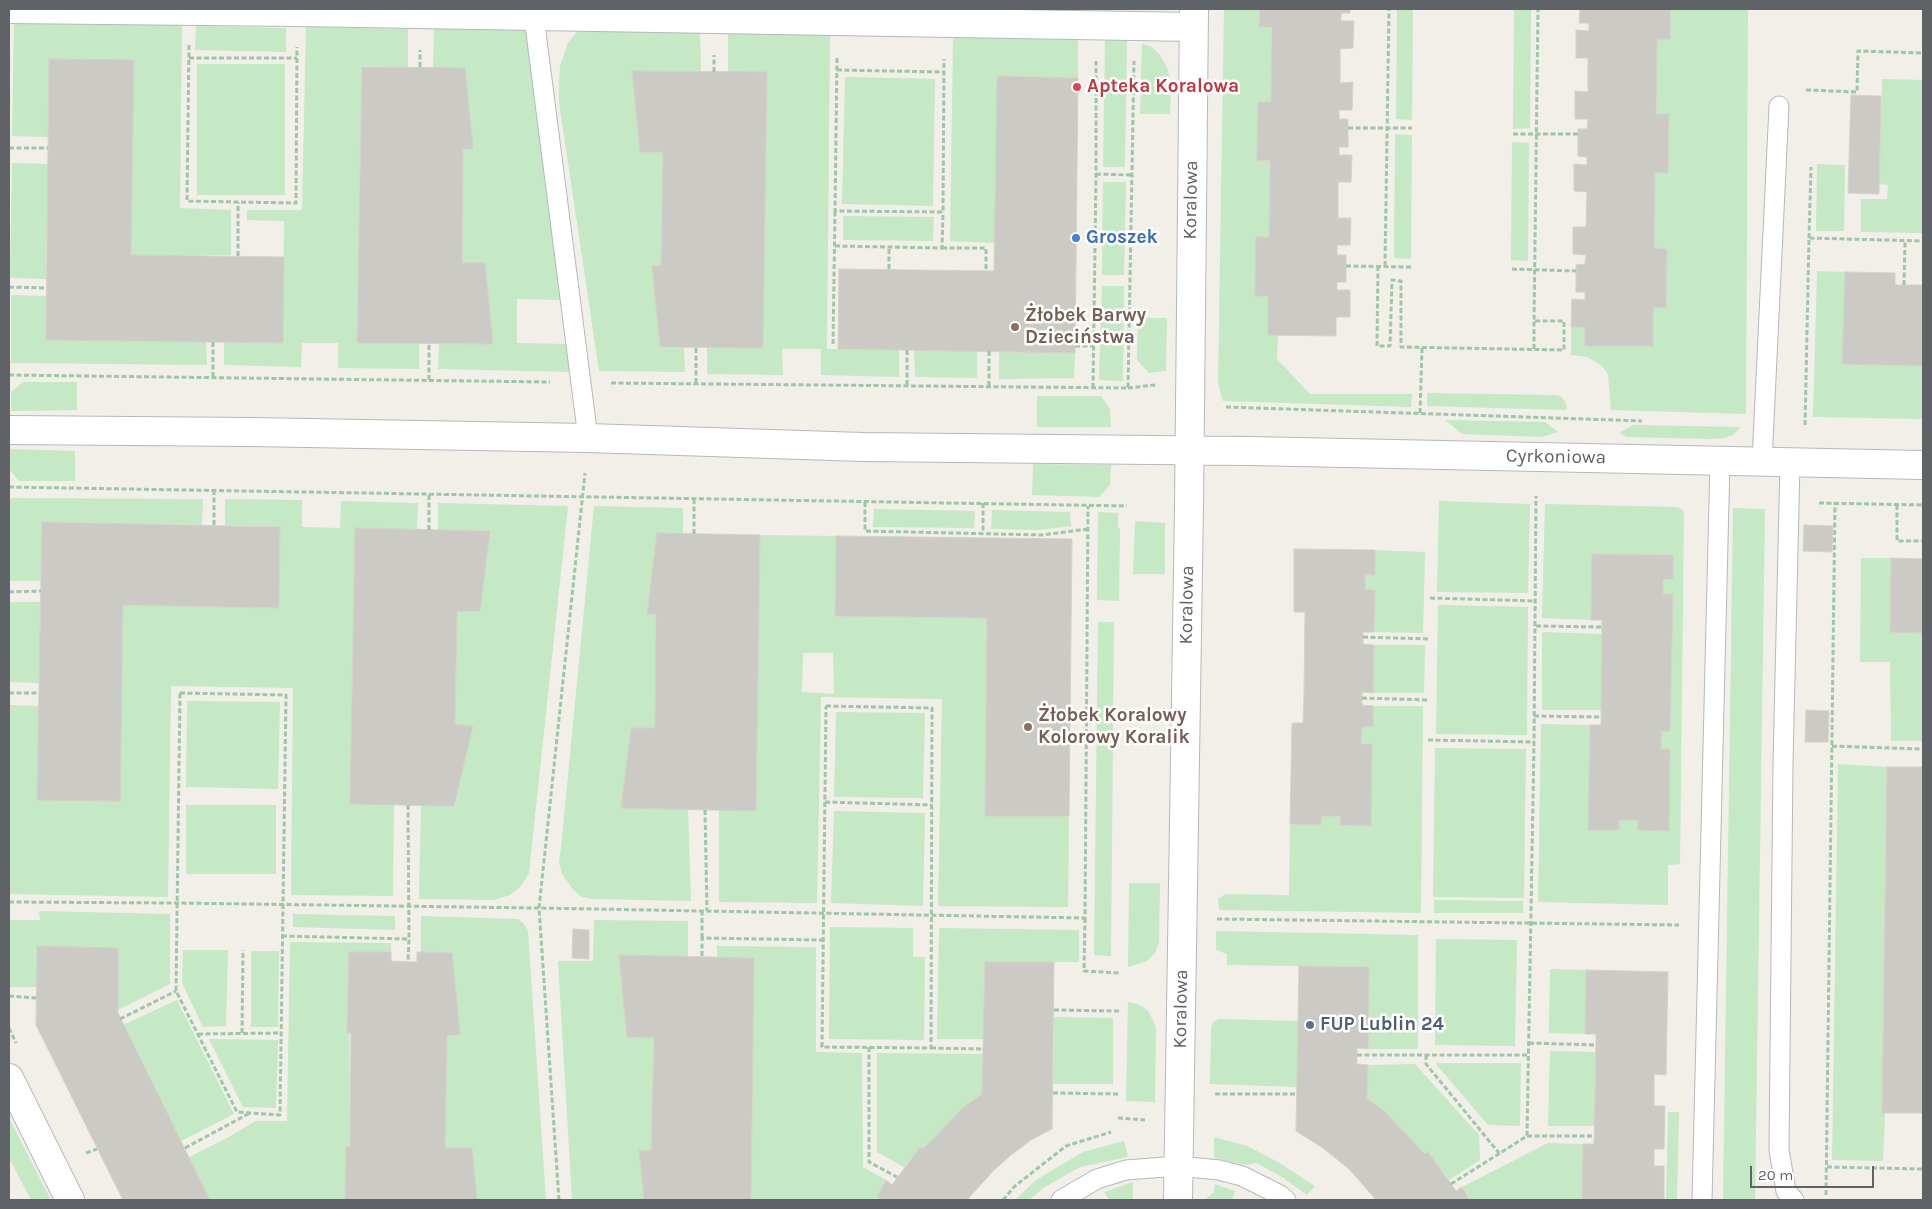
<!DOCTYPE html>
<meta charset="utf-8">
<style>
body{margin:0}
#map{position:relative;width:1932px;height:1209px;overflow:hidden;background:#f1efe8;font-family:Karla,sans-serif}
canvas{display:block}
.frame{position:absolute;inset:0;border:10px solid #5f6368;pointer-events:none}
.scale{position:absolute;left:1750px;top:1166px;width:124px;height:22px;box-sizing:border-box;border:2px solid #5f6368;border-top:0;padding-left:6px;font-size:15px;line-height:18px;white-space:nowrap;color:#5f6368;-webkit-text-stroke:4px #fff;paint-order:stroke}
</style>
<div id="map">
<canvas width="1932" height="1209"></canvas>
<div class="frame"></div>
<div class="scale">20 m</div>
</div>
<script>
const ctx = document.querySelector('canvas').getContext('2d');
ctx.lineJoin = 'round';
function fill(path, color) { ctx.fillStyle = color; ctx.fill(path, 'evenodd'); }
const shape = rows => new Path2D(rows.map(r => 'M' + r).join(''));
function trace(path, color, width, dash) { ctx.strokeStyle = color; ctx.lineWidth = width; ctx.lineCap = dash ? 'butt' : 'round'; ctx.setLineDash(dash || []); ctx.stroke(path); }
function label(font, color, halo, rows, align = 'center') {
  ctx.font = font + ' Karla,sans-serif'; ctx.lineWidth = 5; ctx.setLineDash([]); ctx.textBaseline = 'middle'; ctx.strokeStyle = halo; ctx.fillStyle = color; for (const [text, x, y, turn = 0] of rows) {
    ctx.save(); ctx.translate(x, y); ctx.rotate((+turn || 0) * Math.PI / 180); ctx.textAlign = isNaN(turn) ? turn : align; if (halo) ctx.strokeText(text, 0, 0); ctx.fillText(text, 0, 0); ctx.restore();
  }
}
fill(shape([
 [1224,9,1260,9,1260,27,1272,27,1271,102,1258,102,1258,161,1270,160,1269,237,1256,237,1268,296,1268,335,1278,335,1277,359,1310,394,1412,394,1411,407,1223,401,1218,383],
 [1397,9,1413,9,1412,120,1396,119],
 [1531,9,1530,128,1513,129,1514,10],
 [1670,9,1748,9,1746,414,1611,410,1608,374,1601,365,1587,357,1571,355,1571,327,1585,327,1585,346,1652,346,1653,307,1666,307,1667,249,1654,248,1655,172,1667,173,1669,114,1656,114,1657,39,1670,39],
 [14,22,182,25,180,208,231,210,231,255,131,255,134,60,48,137,12,136],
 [196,26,286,28,286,52,195,50],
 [306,27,408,29,408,68,362,66,357,343,419,344,419,369,338,368,338,343,302,343,301,367,224,365,224,343,283,343,284,221,247,220,247,210,302,210],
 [434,28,527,30,563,300,517,299,517,343,566,344,572,372,438,369,439,344,493,343,485,264,462,263,463,149,473,149,433,68],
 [588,28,700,32,701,71,632,71,640,152,663,152,661,266,652,266,660,347,684,348,685,372,599,371,559,102,559,82,560,66,568,43,576,33],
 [728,32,830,34,827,349,899,350,899,377,821,375,821,349,782,349,783,375,707,374,707,348,763,348,767,73,728,72],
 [953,37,1078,40,1078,78,997,76,995,243,950,241],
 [1105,39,1127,40,1125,167,1103,167],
 [1142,44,1152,47,1160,55,1168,70,1171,87,1170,114,1140,114],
 [197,64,285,64,285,195,197,195],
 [845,77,935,79,933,206,842,204],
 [1882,79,1923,80,1923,233,1861,232,1861,199,1887,199,1888,185,1879,184],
 [1395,134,1412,135,1411,259,1394,258],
 [1512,142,1529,143,1528,261,1511,260],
 [12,163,48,164,46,279,10,278],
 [1817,164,1845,165,1844,231,1816,231],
 [1103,182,1126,182,1124,275,1102,275],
 [843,216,934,217,933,241,843,240],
 [1817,271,1845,272,1842,364,1923,366,1923,419,1813,417],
 [1102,286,1124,286,1123,381,1099,380],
 [11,295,46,296,46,340,206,342,207,365,11,363],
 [1138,318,1167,318,1166,371,1149,373,1137,360],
 [914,350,977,351,977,378,915,377],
 [999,352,1075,353,1074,378,999,379],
 [23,382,77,382,77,410,11,411,11,392],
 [1427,393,1555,395,1561,396,1566,403,1567,410,1427,406],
 [1037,396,1101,396,1110,409,1111,427,1037,427],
 [1445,420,1545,422,1558,432,1542,437,1462,434],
 [1633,425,1741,427,1733,435,1725,438,1712,439,1627,437,1619,433],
 [9,449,75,451,75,481,19,481,9,469],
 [1033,464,1111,465,1110,485,1099,497,1032,495],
 [12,498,203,499,202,525,43,522,41,581,11,581,9,578,9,500],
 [225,499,302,500,302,527,340,528,341,501,418,503,417,530,355,529,350,803,394,804,393,896,291,895,293,688,171,686,168,897,9,894,10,705,39,706,119,801,123,605,279,608,280,527,225,525],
 [1439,501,1530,504,1528,593,1437,592],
 [438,503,568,506,529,873,521,886,510,895,494,900,419,899,421,805,454,805,473,726,455,724,457,611,480,611,490,531,438,530],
 [1545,504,1678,507,1684,511,1680,864,1668,865,1668,905,1538,902,1541,724,1590,725,1588,829,1619,830,1619,820,1638,820,1669,830,1670,749,1661,749,1661,731,1670,731,1673,595,1663,594,1663,579,1673,579,1673,555,1593,554,1591,620,1542,618],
 [594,506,683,508,683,534,657,534,647,613,656,614,655,728,631,728,621,808,688,809,691,901,592,899,582,897,574,891,562,874,559,862,561,848],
 [1733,508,1765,509,1755,1200,1723,1200],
 [874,509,975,511,974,528,873,527],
 [992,510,1070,512,1071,526,1039,530,991,529],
 [1098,512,1118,513,1118,526,1120,530,1119,601,1097,600],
 [1135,521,1165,523,1165,574,1133,574],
 [760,535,836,536,835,616,987,618,985,815,1069,816,1068,907,938,906,942,699,821,697,817,903,719,902,719,810,756,810],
 [803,653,833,653,834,694,802,692],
 [1375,550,1425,552,1423,633,1374,632,1375,590,1365,590,1365,574,1375,574],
 [1861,558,1891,558,1890,631,1923,633,1923,741,1891,741,1890,662,1860,662],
 [9,602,41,602,39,683,9,682],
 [1438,605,1528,607,1527,735,1436,734],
 [1098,622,1114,622,1111,956,1094,955],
 [1542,632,1602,634,1601,710,1542,710],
 [1374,645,1425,645,1424,693,1373,693],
 [187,701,280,702,278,789,186,787],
 [1373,706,1423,706,1421,913,1219,910,1218,899,1226,894,1289,895,1290,824,1321,825,1321,816,1341,816,1341,825,1371,826,1372,745,1361,744,1362,727,1373,726],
 [836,712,925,713,923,798,834,797],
 [1435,748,1526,749,1524,898,1433,897],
 [1838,764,1887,767,1882,1112,1885,1113,1883,1161,1832,1160],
 [186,805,276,805,276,874,186,874],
 [834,811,925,813,923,906,831,903],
 [1129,883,1160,883,1159,942,1155,953,1147,961,1128,967],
 [1434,900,1523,901,1523,913,1434,913],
 [39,911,170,914,170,984,118,1010,37,947,36,987,9,987,9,920,40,920],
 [293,914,395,916,395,930,293,927],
 [421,916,518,919,524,924,528,931,546,1200,477,1200,472,1149,445,1148,447,1035,421,953],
 [594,920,688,921,688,957,619,955,627,1037,654,1038,651,1151,639,1151,644,1200,572,1200,558,961,593,961],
 [830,927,913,928,913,957,925,957,924,1040,829,1039],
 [939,928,1079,930,1079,962,986,962,984,1039,937,1039],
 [1216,931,1418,935,1418,1049,1368,1049,1369,967,1227,965,1227,954,1216,950],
 [1436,939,1517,940,1515,1046,1435,1045],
 [290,942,391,943,391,952,349,952,350,1147,346,1147,345,1200,210,1200,189,1157,225,1139,256,1121,287,1121],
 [717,946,816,947,816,1052,862,1053,863,1167,886,1180,878,1197,883,1200,751,1200,754,958,717,957],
 [183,950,228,950,226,1026,203,1027,182,983],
 [251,951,279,951,278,1027,251,1027],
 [1550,969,1586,970,1585,1034,1549,1033],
 [177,1000,234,1114,181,1141,123,1025],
 [1128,1002,1137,1004,1143,1007,1149,1012,1156,1027,1155,1102,1126,1101],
 [1054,1017,1113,1018,1113,1084,1053,1084],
 [1219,1019,1298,1021,1297,1087,1210,1084,1211,1029,1213,1022],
 [209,1039,278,1040,276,1108,243,1107],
 [1550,1051,1596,1052,1594,1126,1548,1126],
 [877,1053,983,1054,982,1094,964,1107,923,1149,920,1147,904,1167,877,1152],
 [1435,1063,1521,1063,1520,1126,1488,1125],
 [1415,1064,1479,1135,1480,1160,1449,1180,1428,1152,1425,1154,1386,1113,1367,1098,1368,1065],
 [1668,1112,1679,1112,1677,1200,1666,1200],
 [9,1118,51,1200,31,1200,9,1158],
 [1214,1137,1247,1146,1278,1162,1315,1186,1307,1195,1282,1177,1257,1163,1246,1165,1214,1158],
 [1124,1141,1128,1157,1080,1167,1043,1188,1029,1200,1015,1200,1036,1180,1083,1152],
 [1548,1143,1583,1144,1582,1200,1469,1200,1462,1187],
 [1133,1182,1133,1200,1141,1199,1141,1200,1109,1200,1104,1192],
 [1215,1184,1235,1191,1232,1200,1207,1200,1207,1198,1214,1192]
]), '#c5e8c5');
const building = shape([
 [1260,9,1350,9,1350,13,1341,13,1341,21,1354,21,1353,48,1340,49,1340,83,1353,82,1352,110,1339,110,1339,119,1348,119,1348,147,1339,147,1339,155,1352,155,1351,182,1338,182,1338,218,1351,218,1350,245,1337,245,1337,255,1346,255,1346,282,1337,282,1337,290,1350,290,1350,317,1336,317,1336,336,1268,335,1268,296,1255,296,1256,237,1269,237,1270,160,1257,161,1258,102,1271,102,1272,27,1259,27,1260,9],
 [1580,9,1670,9,1670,39,1657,39,1656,114,1669,114,1668,173,1655,172,1654,248,1667,249,1666,308,1653,307,1653,346,1585,346,1585,327,1571,327,1572,299,1585,300,1585,292,1576,292,1576,265,1585,264,1586,255,1573,254,1573,227,1586,227,1587,192,1574,191,1574,164,1587,165,1587,157,1578,156,1578,129,1587,129,1588,119,1575,119,1575,91,1588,92,1588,58,1576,58,1576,30,1589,31,1589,23,1579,23,1580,9],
 [49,59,134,60,131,255,284,257,283,343,46,340,49,59],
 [362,67,465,68,473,149,463,149,462,263,485,263,493,344,357,343,362,67],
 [632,71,767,72,763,348,660,347,652,266,661,266,663,152,640,152,632,71],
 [997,76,1078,78,1075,353,838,349,839,269,994,271,997,76],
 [1851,95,1881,96,1879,194,1848,193,1851,95],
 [1845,272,1895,273,1895,285,1923,285,1923,366,1842,364,1845,272],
 [42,522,280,527,279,608,123,605,120,801,37,800,42,522],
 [1804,525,1833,526,1832,552,1803,551,1804,525],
 [355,528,490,531,480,611,457,611,455,724,473,726,454,806,350,804,355,528],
 [657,533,760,535,756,811,621,808,631,728,655,728,656,614,647,614,657,533],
 [836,536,1072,539,1069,816,985,816,987,618,835,616,836,536],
 [1294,549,1375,550,1375,575,1365,574,1365,590,1375,590,1374,632,1363,632,1363,644,1374,645,1373,693,1362,692,1362,705,1373,706,1373,726,1362,727,1361,744,1372,744,1371,826,1340,825,1341,816,1321,816,1321,825,1290,824,1292,723,1303,723,1304,694,1305,612,1294,612,1294,549],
 [1592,554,1673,555,1673,579,1663,579,1663,594,1673,594,1670,731,1661,731,1661,749,1670,749,1669,831,1638,830,1638,820,1619,820,1619,830,1588,830,1590,725,1601,725,1602,620,1591,620,1592,554],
 [1891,558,1923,559,1923,633,1890,632,1891,558],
 [1806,710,1829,711,1828,742,1805,742,1806,710],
 [1887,767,1923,767,1923,1113,1882,1113,1887,767],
 [573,929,589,930,589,959,572,958,573,929],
 [37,946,118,948,118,1013,210,1200,123,1200,36,1025,37,946],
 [349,952,391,952,391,961,417,962,417,952,452,953,460,1035,447,1035,445,1148,472,1148,477,1200,345,1200,346,1147,350,1147,351,1033,347,1033,349,952],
 [619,955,754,958,751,1200,644,1200,639,1150,651,1151,654,1038,627,1037,619,955],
 [985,962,1054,962,1052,1129,1031,1140,1011,1155,993,1171,967,1200,883,1200,877,1197,886,1180,892,1185,920,1147,923,1149,964,1107,982,1094,985,962],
 [1299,966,1369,967,1368,1049,1357,1048,1357,1064,1368,1065,1367,1098,1386,1113,1425,1154,1428,1152,1456,1191,1462,1187,1469,1200,1376,1200,1350,1170,1323,1148,1296,1131,1299,966],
 [1586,970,1668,972,1666,1075,1654,1074,1654,1106,1665,1106,1664,1149,1654,1149,1654,1166,1664,1166,1664,1200,1582,1200,1583,1144,1594,1144,1596,1045,1596,1034,1585,1034,1586,970]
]);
fill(building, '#cccac5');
trace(building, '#d6d1c6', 1);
const service = shape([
 [534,17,588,438],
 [1762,462,1779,106],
 [1790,463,1783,763,1779,1150,1786,1191,1794,1200],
 [1061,1200,1097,1179,1126,1170,1178,1166,1219,1170,1242,1176,1280,1195,1286,1200],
 [1702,1200,1720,460]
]);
const pedestrian = shape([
 [9,9,298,12,1193,27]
]);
const minor = shape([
 [9,430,251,432,588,438,863,447,1250,451,1923,465],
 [9,1078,70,1200],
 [1178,1200,1189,507,1194,9]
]);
trace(service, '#b5b8bc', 21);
trace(pedestrian, '#b5b8bc', 30);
trace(minor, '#b5b8bc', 30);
trace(shape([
 [189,45,187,201,238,202,296,203,297,47],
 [189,58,297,58],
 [837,58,835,211,943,212,944,59],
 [420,67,420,50],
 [837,70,944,72],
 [714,72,714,55],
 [1806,90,1857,92,1858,51,1923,53],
 [1348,128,1412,128],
 [1513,134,1578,134],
 [9,148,48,148],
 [1096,174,1132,175],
 [1809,238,1811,167],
 [835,246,942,248,943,212],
 [942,248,986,248,986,270],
 [238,256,238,202],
 [1346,266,1411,267],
 [1378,266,1377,346,1390,346,1392,280,1401,281,1401,347,1564,350,1564,321,1534,321,1538,9],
 [1385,266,1389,9],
 [889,269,889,247],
 [1512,269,1576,271],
 [1904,285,1905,241],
 [9,287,46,288],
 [833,344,835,211],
 [1075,346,1093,346],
 [1534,349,1534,321],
 [9,375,550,382],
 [213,377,213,342],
 [429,380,429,344],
 [611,383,1128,388,1134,61],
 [696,383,696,347],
 [907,385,907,350],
 [989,386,989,351],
 [1093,388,1096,174,1096,61],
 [1128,388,1155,385],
 [1226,407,1642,421],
 [1420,413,1422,348],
 [1805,425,1809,238,1923,241],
 [9,487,1127,506],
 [865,502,865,531,1042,535,1088,529],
 [983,503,983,533],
 [1819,503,1923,505],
 [1897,505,1897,541,1923,541],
 [214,525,214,491],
 [429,530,429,494],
 [694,534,694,499],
 [9,592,41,591],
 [1430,598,1536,601],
 [1536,626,1602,627],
 [1363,637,1429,639],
 [9,693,39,693],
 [180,693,286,695,280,1115,237,1112,176,991,180,693],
 [1362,698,1428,700],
 [826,706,932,708,931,1048,822,1047,826,706],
 [1534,716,1601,717],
 [1428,740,1534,742],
 [1832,746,1923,749],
 [825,802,932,805],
 [408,805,409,939],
 [705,810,707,911],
 [9,902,176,903,539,908,1085,918,1088,506],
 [1085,918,1084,971,1120,973],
 [1217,919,1679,925],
 [282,936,409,939,408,962],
 [702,938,702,911],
 [702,956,702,938,823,940],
 [9,996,36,998],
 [1054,1010,1119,1011],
 [120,1019,176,991],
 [9,1028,16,1043],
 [242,1033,243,950],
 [198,1034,281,1033],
 [1529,1043,1596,1045],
 [869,1047,869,1162,897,1177],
 [931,1048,984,1049],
 [1357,1055,1529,1055],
 [1426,1055,1426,1064,1499,1153],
 [1053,1093,1119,1094],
 [1215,1094,1297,1094],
 [1118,1118,1145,1120],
 [1527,1136,1594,1136],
 [185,1148,250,1113],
 [86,1153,97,1149],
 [1827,1167,1923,1169],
 [1451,1184,1527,1136,1534,742,1536,496],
 [1826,1195,1835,503],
 [559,1200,539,908,585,473],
 [1003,1200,1015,1186,1066,1146,1111,1132]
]), '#9cc7a9', 3, [5, 2.5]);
trace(service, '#fff', 19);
trace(pedestrian, '#fff', 28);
trace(minor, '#fff', 28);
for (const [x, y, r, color] of [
 [1077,87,5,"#e0444e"],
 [1076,238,5,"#3f7fe0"],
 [1015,327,5,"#8d6e63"],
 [1028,727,5,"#8d6e63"],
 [1310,1025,5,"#5c6f8a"]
]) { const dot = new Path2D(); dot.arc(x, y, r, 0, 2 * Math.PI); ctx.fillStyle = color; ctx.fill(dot); trace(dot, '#fff', 2); }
label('bold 19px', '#be3a42', '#fff', [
 ["Apteka Koralowa",1087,87]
], 'left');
label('19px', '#5f6368', '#fff', [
 ["Koralowa",1191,200,-89],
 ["Cyrkoniowa",1556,457,1],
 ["Koralowa",1187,605,-89],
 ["Koralowa",1181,1009,-89]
]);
label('bold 19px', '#366cbe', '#fff', [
 ["Groszek",1086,238]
], 'left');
label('bold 19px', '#785e54', '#fff', [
 ["Żłobek Barwy",1025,316],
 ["Dzieciństwa",1025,338],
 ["Żłobek Koralowy",1038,716],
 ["Kolorowy Koralik",1038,738]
], 'left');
label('bold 19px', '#4e5e75', '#fff', [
 ["FUP Lublin 24",1320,1025]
], 'left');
</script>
